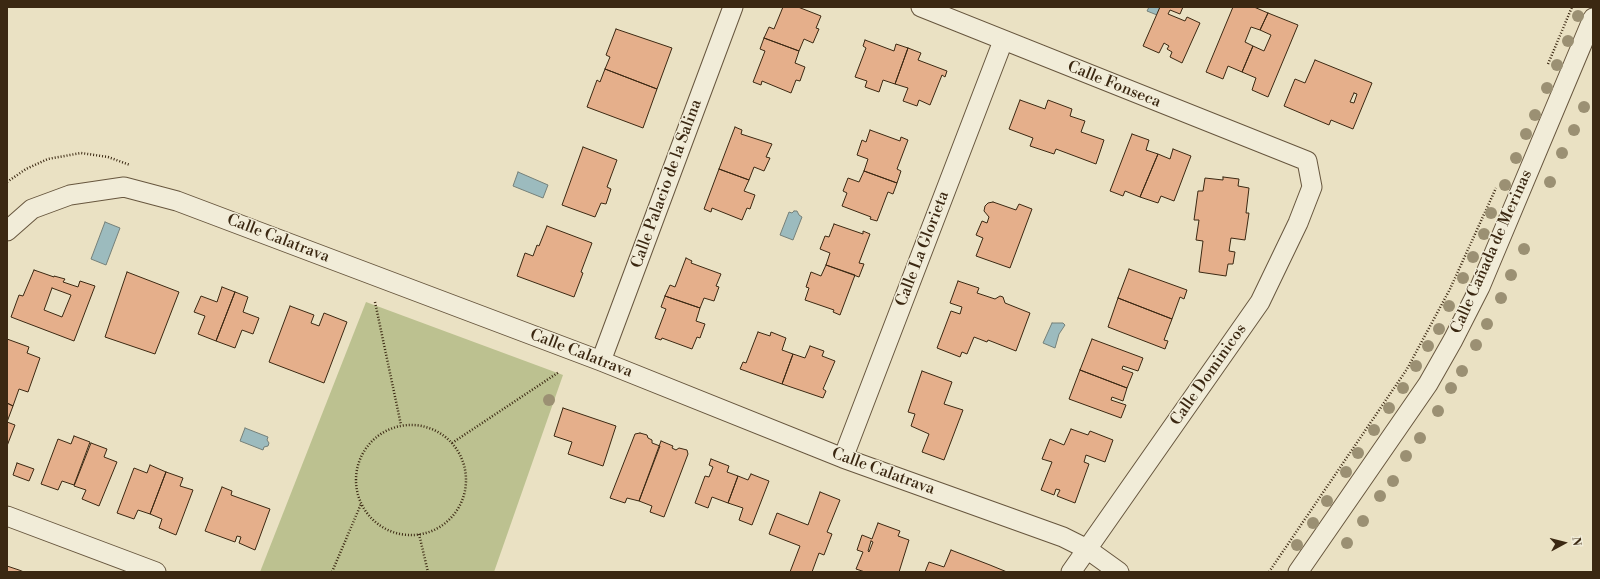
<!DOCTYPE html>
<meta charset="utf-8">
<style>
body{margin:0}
#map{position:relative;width:1600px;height:579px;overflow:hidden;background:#eae1c3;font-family:"Libre Bodoni",serif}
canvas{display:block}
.frame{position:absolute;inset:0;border:8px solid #3b2812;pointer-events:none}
.north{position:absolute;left:1544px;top:523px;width:40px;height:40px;-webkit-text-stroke:3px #f1ecd8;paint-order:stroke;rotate:83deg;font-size:11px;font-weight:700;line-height:16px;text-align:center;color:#3b2812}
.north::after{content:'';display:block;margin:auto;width:14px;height:18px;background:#3b2812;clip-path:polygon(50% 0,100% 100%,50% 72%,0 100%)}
</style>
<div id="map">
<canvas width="1600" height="579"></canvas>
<div class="frame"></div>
<div class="north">N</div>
</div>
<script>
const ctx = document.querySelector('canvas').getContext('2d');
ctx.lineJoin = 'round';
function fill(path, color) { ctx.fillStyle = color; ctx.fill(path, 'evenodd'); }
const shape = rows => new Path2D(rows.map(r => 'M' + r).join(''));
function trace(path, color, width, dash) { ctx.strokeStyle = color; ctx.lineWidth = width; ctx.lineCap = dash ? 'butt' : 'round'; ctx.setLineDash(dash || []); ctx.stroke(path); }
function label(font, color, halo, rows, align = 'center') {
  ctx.font = font + ' "Libre Bodoni",serif'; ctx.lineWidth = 3; ctx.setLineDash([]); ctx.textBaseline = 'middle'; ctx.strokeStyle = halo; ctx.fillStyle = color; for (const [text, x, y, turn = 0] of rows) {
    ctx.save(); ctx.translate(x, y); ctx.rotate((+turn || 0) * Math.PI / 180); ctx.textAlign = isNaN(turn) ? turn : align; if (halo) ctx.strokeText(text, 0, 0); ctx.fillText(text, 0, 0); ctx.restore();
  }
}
fill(shape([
 [366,302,563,375,494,572,260,572]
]), '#bcc190');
const water = shape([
 [1149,7,1160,7,1157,15,1147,11,1149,7],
 [518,172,548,185,543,198,513,186,518,172],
 [794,211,797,211,799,215,802,217,793,240,780,235,789,212,792,213,794,211],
 [105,222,120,228,106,265,91,259,105,222],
 [1052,323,1063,323,1065,325,1059,334,1055,348,1043,343,1052,323],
 [245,428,268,437,267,440,269,443,268,446,264,447,263,450,240,441,245,428]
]);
fill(water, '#9cbbbe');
trace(water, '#758079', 1);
const building = shape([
 [783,7,798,7,821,16,816,28,819,29,813,43,804,39,799,51,764,38,769,27,774,29,783,7],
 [1160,7,1183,7,1180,14,1170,10,1168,14,1185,21,1187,17,1200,23,1182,63,1170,57,1172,52,1167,49,1169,46,1164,43,1159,53,1143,46,1160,7],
 [1233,7,1254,7,1268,13,1260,30,1251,27,1245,42,1253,46,1242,72,1228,66,1223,79,1206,72,1233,7],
 [1268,13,1298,25,1268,97,1252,90,1256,78,1242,72,1253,46,1264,51,1271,35,1260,30,1268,13],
 [616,29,672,48,657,89,605,69,610,57,606,55,616,29],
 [764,38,799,51,795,63,805,67,800,81,796,80,791,93,762,81,761,85,753,82,765,51,760,49,764,38],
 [865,40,894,51,896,44,908,48,895,84,883,80,879,92,865,87,867,81,855,77,866,48,863,46,865,40],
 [908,48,921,53,918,60,947,71,945,77,942,75,930,105,919,100,917,106,903,101,908,88,895,84,908,48],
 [1315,60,1372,83,1353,129,1331,120,1329,125,1284,106,1295,79,1305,83,1315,60],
 [1354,93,1357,94,1354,103,1350,102,1354,93],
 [605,69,657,89,643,128,587,107,597,80,600,82,605,69],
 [1020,100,1045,109,1048,100,1072,109,1070,116,1085,121,1081,132,1104,140,1096,164,1056,149,1054,154,1030,146,1033,138,1009,129,1020,100],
 [735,127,742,130,741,134,772,144,766,157,770,158,764,171,754,167,749,180,719,169,735,127],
 [870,130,900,141,901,137,908,140,897,169,901,171,897,183,864,171,868,159,857,155,862,140,866,142,870,130],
 [1132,134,1149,140,1146,150,1158,154,1140,197,1125,191,1123,196,1110,191,1132,134],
 [583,147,617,160,607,187,611,189,606,204,601,203,595,217,562,205,583,147],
 [1173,149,1191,156,1174,201,1161,196,1158,203,1140,197,1158,154,1170,159,1173,149],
 [719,169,749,180,744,191,755,195,750,209,747,208,742,220,712,208,711,212,704,209,719,169],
 [864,171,897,183,893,194,888,192,877,221,870,219,871,217,842,206,847,193,843,191,848,178,859,182,864,171],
 [1223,177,1239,179,1238,186,1249,188,1246,213,1249,213,1245,240,1231,238,1229,251,1235,252,1233,264,1228,264,1226,276,1199,272,1203,241,1196,240,1199,220,1194,220,1198,191,1203,191,1205,178,1223,180,1223,177],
 [993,202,1016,210,1019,204,1032,209,1010,268,976,256,983,238,976,235,982,221,987,223,989,217,984,211,985,206,988,203,993,202],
 [834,224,863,234,863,231,870,234,859,263,864,264,859,277,826,265,830,253,820,249,825,236,829,237,834,224],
 [547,226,592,243,581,272,583,273,574,297,517,276,525,253,533,256,537,245,539,246,547,226],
 [686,258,692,261,691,263,721,274,716,286,719,287,714,301,704,298,700,308,665,296,670,285,675,287,686,258],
 [826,265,855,275,840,315,833,312,834,310,805,300,809,288,806,287,811,272,821,276,826,265],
 [1129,269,1187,290,1184,299,1180,297,1172,319,1118,298,1129,269],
 [34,270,54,277,54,276,65,279,63,282,78,287,80,281,95,286,74,341,11,317,19,295,23,296,34,270],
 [52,288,71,295,62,317,44,310,52,288],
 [127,272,179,292,155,354,105,337,127,272],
 [958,281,979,288,977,293,995,299,1000,296,1003,297,1005,303,1030,313,1016,351,988,340,987,342,974,337,967,354,962,352,960,357,937,348,951,311,960,314,962,307,950,303,958,281],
 [222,287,235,292,216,341,198,334,205,316,194,312,201,296,217,302,222,287],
 [235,292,248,297,243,312,259,318,253,334,242,330,235,348,216,341,235,292],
 [665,296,700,308,696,321,705,324,700,338,697,337,692,349,662,338,661,340,655,338,666,309,661,307,665,296],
 [1118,298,1172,319,1164,340,1168,341,1165,349,1108,327,1118,298],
 [290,306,314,315,311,323,319,326,324,313,347,322,324,383,269,362,290,306],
 [758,332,770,336,771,332,786,338,782,350,793,354,782,384,740,369,743,362,746,363,758,332],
 [7,339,29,347,27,353,40,358,28,392,19,389,13,406,7,403,7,339],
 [1092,339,1143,358,1138,371,1123,366,1122,369,1133,373,1127,388,1080,370,1092,339],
 [810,346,824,351,822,356,835,361,823,389,826,391,823,398,782,384,793,354,805,358,810,346],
 [1080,370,1127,388,1123,401,1112,397,1111,400,1126,405,1121,418,1069,399,1080,370],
 [922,371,952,382,944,404,963,410,944,460,922,452,929,434,911,426,915,414,908,412,922,371],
 [7,403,13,406,7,422,15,425,7,446,7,403],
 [563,408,616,426,603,466,568,454,572,442,554,436,563,408],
 [1071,429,1088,435,1090,431,1113,440,1105,462,1086,455,1084,462,1089,464,1075,503,1057,496,1060,490,1056,489,1054,495,1041,490,1052,462,1042,459,1050,439,1064,445,1071,429],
 [640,433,647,435,648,438,652,440,652,443,660,446,639,501,627,498,625,503,610,498,635,434,640,433],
 [74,436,90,442,74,485,62,481,58,490,41,484,58,439,71,444,74,436],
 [661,441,673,446,672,448,676,450,679,448,687,450,688,454,664,517,650,512,652,506,639,501,661,441],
 [91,443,107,449,104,457,117,462,99,506,82,499,86,490,74,486,91,443],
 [711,459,729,466,727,472,738,476,728,503,712,497,708,508,695,503,705,476,709,477,713,467,709,465,711,459],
 [17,463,34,469,29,481,13,475,17,463],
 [150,465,166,472,150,514,138,510,134,519,117,513,134,468,147,473,150,465],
 [166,472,183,478,180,486,193,490,176,535,159,528,162,519,150,514,166,472],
 [751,474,769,481,752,525,739,520,743,508,728,503,738,476,748,480,751,474],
 [222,487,232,491,231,495,270,509,255,550,239,543,241,537,237,536,235,542,205,531,222,487],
 [820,492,840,500,827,532,832,534,824,555,819,553,812,572,790,572,800,546,769,534,777,513,808,525,820,492],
 [878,523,900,531,898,536,909,540,899,572,865,572,856,569,863,552,857,550,862,535,872,539,878,523],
 [871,541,873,542,869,552,868,551,871,541],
 [951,550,990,565,1007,572,925,572,929,562,944,567,951,550],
 [7,566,19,570,24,572,7,572,7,566]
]);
fill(building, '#e5af8b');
trace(building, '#3b2812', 1);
const street = shape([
 [921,7,1307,161,1312,187,1298,223,1260,302,1071,572],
 [7,231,32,209,70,195,124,187,177,201,601,361,843,458,1063,537,1087,549,1119,572],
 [601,361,733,7],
 [843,458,1003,41],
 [7,516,156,572],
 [1298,572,1428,384,1453,340,1480,287,1593,18]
]);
trace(street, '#67563e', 21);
trace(shape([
 [1548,64,1572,7],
 [7,182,26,169,48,159,81,153,108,157,130,165],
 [375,302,401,425],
 '356 480a55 55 0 1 1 110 0a55 55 0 1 1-110 0Z',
 [452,443,559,372],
 [419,534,428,572],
 [332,572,361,504],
 [1269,572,1407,369,1450,289,1496,188]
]), '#3b2812', 2.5, [1, 2]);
trace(street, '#f1ecd8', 19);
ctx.fillStyle = '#9b9073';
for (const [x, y] of [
 [1578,16],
 [1568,41],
 [1557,65],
 [1547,88],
 [1584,107],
 [1535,115],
 [1574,130],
 [1526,134],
 [1562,153],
 [1516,158],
 [1550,182],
 [1505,185],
 [1491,213],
 [1484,234],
 [1524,249],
 [1473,257],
 [1511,275],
 [1463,278],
 [1501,298],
 [1449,306],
 [1487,324],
 [1439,329],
 [1476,345],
 [1428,346],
 [1416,366],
 [1462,371],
 [1403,388],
 [1451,388],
 [549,400],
 [1389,408],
 [1438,411],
 [1374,430],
 [1420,438],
 [1358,453],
 [1406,456],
 [1346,472],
 [1393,481],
 [1380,496],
 [1327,501],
 [1363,521],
 [1313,523],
 [1347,543],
 [1297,545]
]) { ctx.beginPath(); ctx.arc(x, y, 6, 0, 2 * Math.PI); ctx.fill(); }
label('16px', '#3b2812', '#f1ecd8', [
 ["Calle Fonseca",1114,85,22],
 ["Calle Palacio de la Salina",667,184,-70],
 ["Calle Calatrava",278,239,21],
 ["Calle La Glorieta",923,249,-69],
 ["Calle Cañada de Merinas",1492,252,-66],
 ["Calle Calatrava",581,354,21],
 ["Calle Dominicos",1209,375,-55],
 ["Calle Calatrava",883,472,20]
]);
</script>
